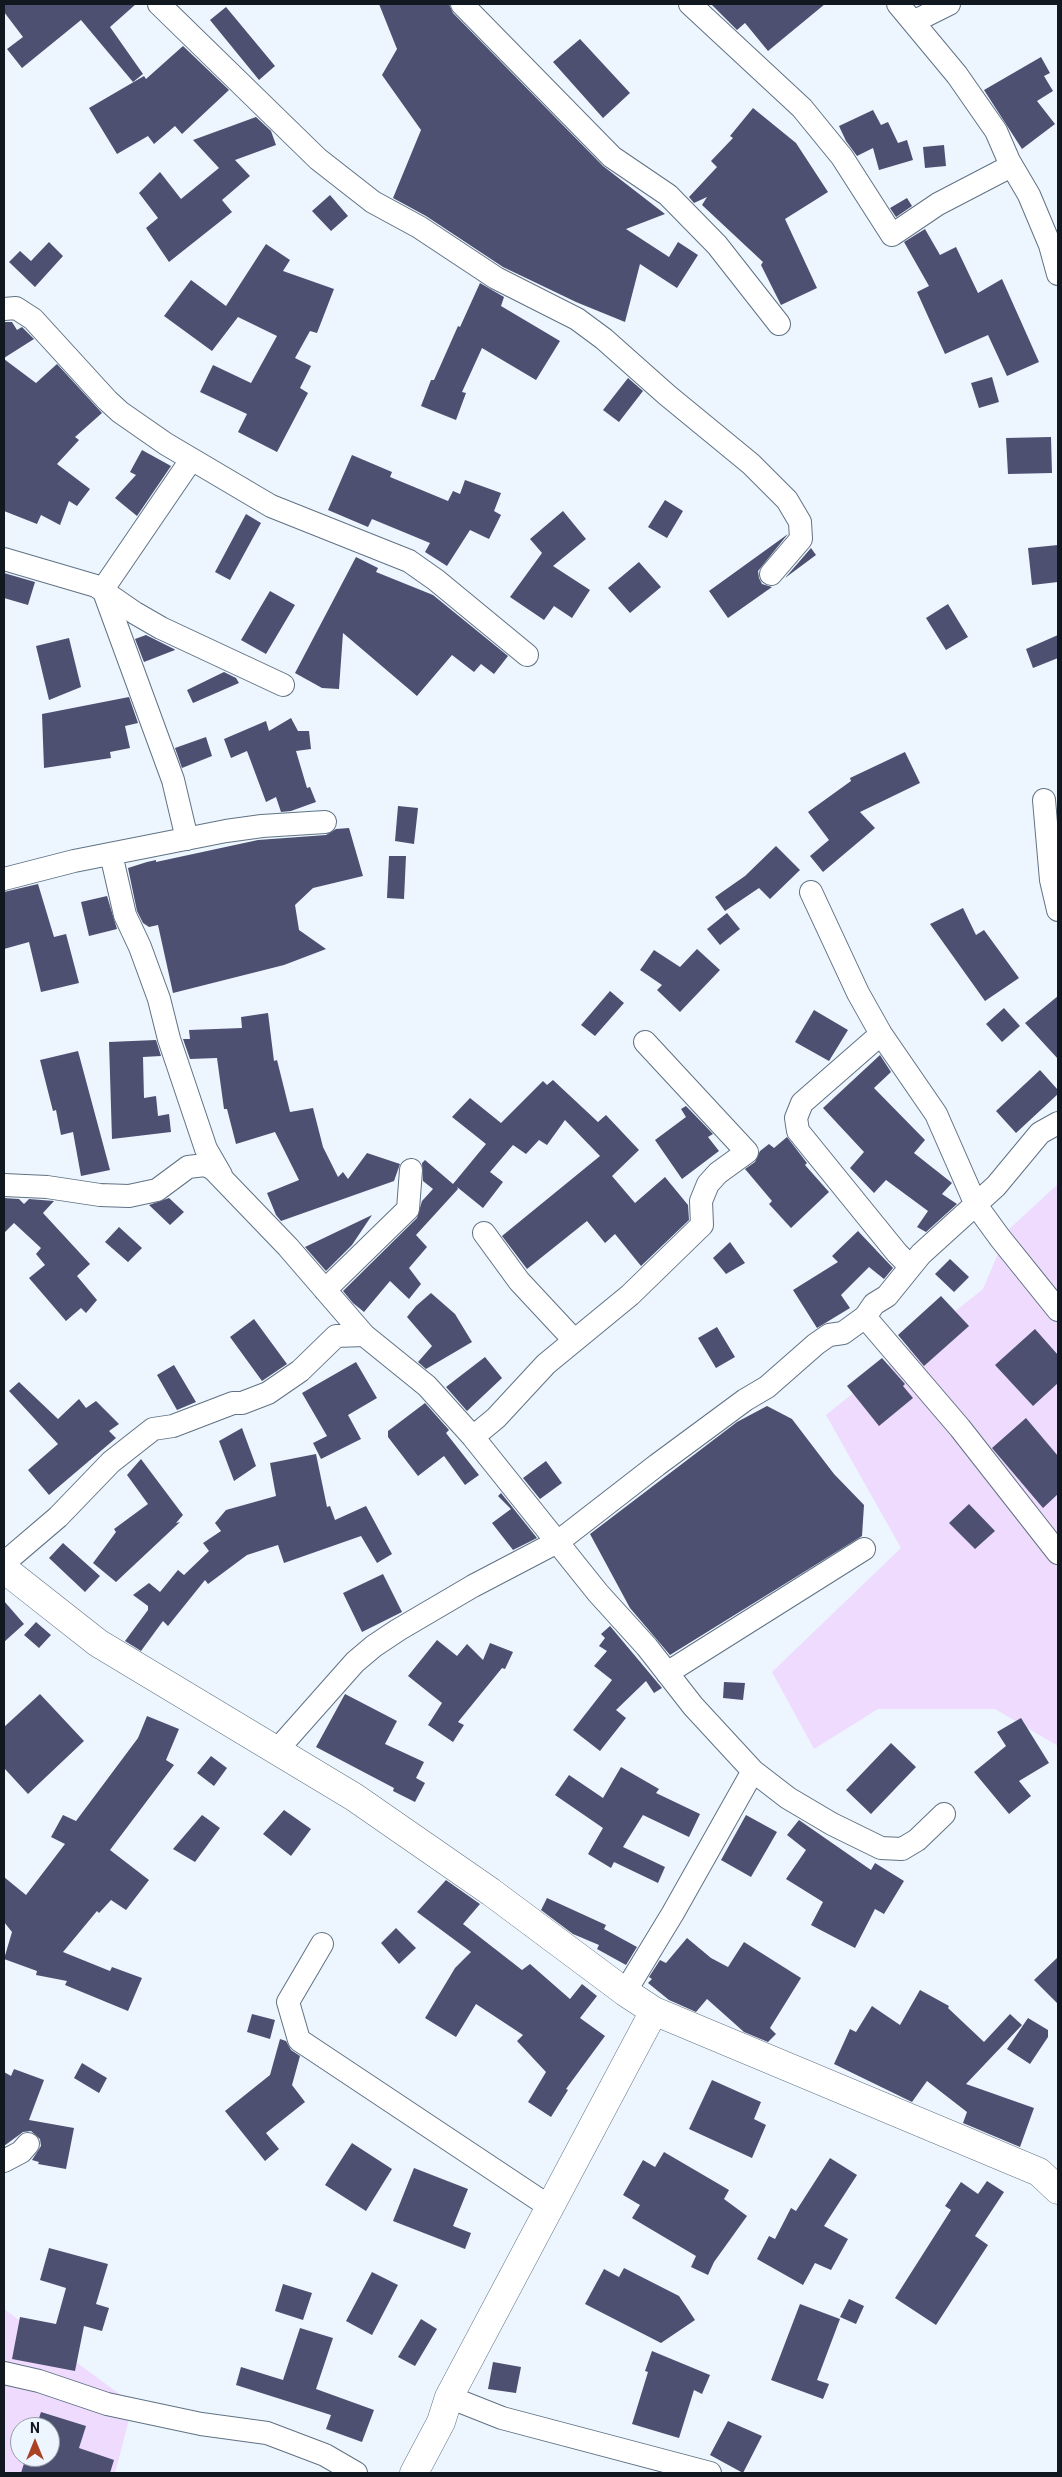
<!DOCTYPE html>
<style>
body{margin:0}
#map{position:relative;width:1062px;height:2477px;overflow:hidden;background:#edf6fe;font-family:Roboto,sans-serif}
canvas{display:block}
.frame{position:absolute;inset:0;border:5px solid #111820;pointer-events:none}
.north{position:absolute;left:10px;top:2417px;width:50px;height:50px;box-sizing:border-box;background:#edf6fe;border:1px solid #959da5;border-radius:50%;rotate:0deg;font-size:14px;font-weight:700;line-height:20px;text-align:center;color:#111820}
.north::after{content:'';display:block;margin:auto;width:18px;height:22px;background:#aa4223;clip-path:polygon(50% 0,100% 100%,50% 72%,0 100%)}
</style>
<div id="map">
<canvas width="1062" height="2477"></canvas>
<div class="frame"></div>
<div class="north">N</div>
</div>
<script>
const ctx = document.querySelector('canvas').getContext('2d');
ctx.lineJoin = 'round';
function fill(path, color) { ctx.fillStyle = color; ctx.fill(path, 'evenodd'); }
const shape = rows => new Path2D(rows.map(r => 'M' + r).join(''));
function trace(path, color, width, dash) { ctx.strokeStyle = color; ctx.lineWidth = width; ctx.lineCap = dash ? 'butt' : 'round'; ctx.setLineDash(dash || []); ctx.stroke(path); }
fill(shape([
 [1058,1184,1058,1746,995,1709,878,1709,814,1749,772,1672,901,1548,826,1415,983,1289,1008,1230],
 [4,2309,133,2404,115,2473,4,2473],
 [20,2427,50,2427,50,2457,20,2457]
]), '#eedbfe');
fill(shape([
 [4,4,136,4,110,27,143,74,133,82,81,20,22,68,7,49,23,37,4,12],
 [379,4,449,4,453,13,603,166,665,214,626,229,669,257,678,242,698,255,677,288,640,264,625,322,576,302,503,267,426,216,393,198,421,130,382,75,397,49],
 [711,4,825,4,768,51,745,23,737,30],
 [226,7,275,66,259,80,210,20],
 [580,39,630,93,603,118,553,62],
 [183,46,229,90,182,134,175,126,154,144,148,136,117,154,89,108,144,76,146,79],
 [1041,57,1050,73,1044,76,1053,91,1037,101,1055,124,1022,149,984,90],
 [753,108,796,143,828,192,785,219,817,288,781,305,761,265,763,262,702,205,707,197,694,203,689,197,717,167,711,161,733,138,730,136],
 [873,110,881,125,888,122,898,143,907,140,913,160,879,170,873,148,857,156,846,141,839,126],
 [256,117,271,131,276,145,235,160,250,176,222,200,232,212,169,262,146,228,158,218,139,193,160,172,181,199,219,168,193,140],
 [944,145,946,166,925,168,923,147],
 [330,195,348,216,331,231,312,211],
 [907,198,912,206,896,217,890,208],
 [925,229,940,255,956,247,978,293,1002,279,1039,362,1007,376,988,335,945,354,917,292,929,286,904,242],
 [49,242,63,256,35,287,9,262,20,251,31,261],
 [266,244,290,260,283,271,334,289,317,333,310,331,295,358,311,366,300,388,308,393,277,452,238,432,247,414,200,392,213,365,251,383,277,336,238,317,212,351,164,316,191,280,226,306],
 [480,283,504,297,501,306,560,341,536,380,482,348,462,392,466,393,456,420,421,406,431,380,434,380,458,326,460,327],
 [4,322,12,322,17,330,22,327,34,339,4,358],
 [4,359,36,383,57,364,102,413,75,437,79,440,57,464,90,489,77,506,69,501,60,525,41,515,37,524,4,511],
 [992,377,999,402,979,408,971,383],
 [628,378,643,391,619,422,603,410],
 [1051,437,1052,473,1008,474,1006,438],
 [142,450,171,466,137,516,115,498,136,475,130,472],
 [352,455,392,472,390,477,448,501,453,491,460,494,465,480,501,493,494,511,501,515,489,539,470,530,447,566,425,552,430,543,372,519,368,527,328,510],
 [665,500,683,511,667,538,648,527],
 [563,511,586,539,553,566,590,590,572,618,554,606,544,620,510,597,542,553,530,539],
 [246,514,261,523,230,580,215,572],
 [788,534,758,571,759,578,762,584,772,587,728,618,709,591],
 [1058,545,1058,582,1032,585,1028,548],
 [811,548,816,555,785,578],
 [356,557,378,568,376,572,433,595,508,656,494,674,481,664,474,672,452,655,417,696,343,633,339,689,322,688,295,673],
 [639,562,661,587,630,613,608,588],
 [4,573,35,582,28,605,4,598],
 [270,591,295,605,266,654,241,640],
 [948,604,968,637,946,650,926,618],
 [146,635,174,649,175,650,144,662,135,639],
 [1058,635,1058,658,1033,668,1026,649],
 [69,638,81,687,49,700,36,646],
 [224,672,236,678,239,683,193,703,187,690],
 [129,697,138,723,125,726,130,748,110,752,111,758,44,768,42,714],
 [291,718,298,731,309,731,311,749,296,751,307,788,310,787,316,802,291,811,281,812,276,797,266,802,247,751,231,758,224,739,266,721,269,731],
 [206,737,212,756,182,768,175,748],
 [905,752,920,783,860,812,875,828,823,872,810,856,829,840,808,812,851,781,850,778],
 [398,806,418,808,414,844,395,841],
 [349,828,363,876,313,888,295,905,299,930,326,949,284,965,173,993,158,925,149,927,143,923,137,911,128,868,147,862,156,860,156,862,258,840,326,835,336,829],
 [776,846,800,870,770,899,759,888,725,911,715,897,745,876],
 [389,856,406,856,404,899,387,898],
 [38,884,54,937,66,934,79,983,41,992,29,942,4,949,4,892],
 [107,896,117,929,89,936,81,902],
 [963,908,976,935,984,930,1019,978,985,1001,930,924],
 [727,913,740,929,720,945,707,929],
 [697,949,720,970,680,1012,657,990,662,985,640,970,654,950,680,967],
 [610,991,624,1003,595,1036,581,1025],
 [1058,996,1058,1059,1025,1023],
 [1004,1008,1020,1026,1002,1042,986,1024],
 [814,1010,848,1030,829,1061,795,1042],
 [268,1013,274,1061,277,1060,290,1112,313,1108,323,1147,338,1177,343,1172,348,1179,367,1153,400,1164,394,1181,281,1221,276,1215,267,1193,299,1180,275,1132,236,1144,227,1109,224,1109,217,1058,190,1059,183,1039,190,1039,189,1030,242,1028,241,1017],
 [156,1040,161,1056,143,1057,144,1098,156,1096,158,1116,169,1114,171,1132,112,1139,109,1042],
 [78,1051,110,1170,81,1176,73,1132,61,1135,56,1110,53,1111,40,1060],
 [880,1055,891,1072,874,1088,925,1140,914,1153,952,1183,942,1194,957,1204,926,1232,917,1227,928,1211,886,1180,874,1193,850,1168,864,1152,823,1108],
 [1040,1070,1058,1090,1058,1094,1016,1133,996,1111],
 [553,1080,598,1122,606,1115,639,1150,612,1176,635,1203,665,1177,688,1205,689,1220,641,1266,615,1234,605,1243,587,1221,527,1269,502,1236,600,1156,565,1120,547,1145,539,1140,526,1154,513,1145,490,1172,503,1182,483,1208,457,1187,458,1189,416,1235,427,1247,409,1268,421,1284,409,1299,390,1281,364,1312,353,1303,343,1291,417,1218,422,1201,433,1189,423,1181,422,1163,425,1160,453,1184,486,1144,452,1117,470,1098,501,1123,543,1081,547,1085],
 [686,1106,713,1134,708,1137,719,1151,682,1179,655,1140,686,1117,681,1109],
 [787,1137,807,1163,805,1165,829,1192,791,1228,769,1204,772,1201,745,1169,755,1162,760,1151,769,1144,774,1148],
 [4,1198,19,1199,24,1204,29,1199,54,1201,43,1213,90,1264,77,1276,97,1300,86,1313,81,1308,66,1321,29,1278,45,1265,36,1254,41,1248,14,1223,4,1233],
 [169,1198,184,1212,170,1225,149,1205],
 [372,1215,352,1245,326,1271,305,1247],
 [119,1227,142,1248,128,1262,105,1242],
 [858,1231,893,1268,884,1279,869,1267,841,1295,850,1308,817,1328,793,1290,838,1262,832,1256],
 [730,1242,745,1263,726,1274,713,1258],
 [950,1259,969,1277,954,1292,935,1274],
 [431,1293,455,1314,472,1342,426,1369,418,1362,432,1346,407,1317,416,1306],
 [941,1296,969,1326,924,1366,898,1335],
 [254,1319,287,1364,262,1381,230,1337],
 [717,1327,735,1357,716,1368,698,1338],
 [1035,1329,1058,1355,1058,1383,1033,1406,995,1365],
 [485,1357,502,1378,467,1411,446,1387],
 [882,1358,905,1384,903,1386,913,1398,879,1426,847,1386],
 [356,1362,377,1398,348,1415,361,1439,321,1459,313,1443,327,1436,302,1393],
 [174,1365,196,1402,177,1410,157,1375],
 [19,1382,58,1419,79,1399,86,1408,96,1401,119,1424,109,1431,116,1438,49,1495,28,1470,58,1444,9,1391],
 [425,1403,449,1430,446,1433,479,1475,465,1485,444,1456,418,1476,388,1437,388,1431],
 [767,1406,792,1419,834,1474,864,1505,862,1536,670,1655,630,1608,590,1534,737,1422],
 [1026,1418,1058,1456,1058,1494,1043,1508,992,1448],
 [242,1428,256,1466,234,1481,219,1441],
 [316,1454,327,1507,330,1506,335,1520,366,1506,392,1554,377,1563,361,1536,284,1563,278,1545,247,1555,208,1584,205,1580,168,1626,163,1621,141,1651,125,1641,148,1610,148,1606,133,1595,149,1583,160,1592,178,1570,184,1575,209,1551,203,1543,221,1531,215,1523,226,1510,276,1496,270,1463],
 [141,1459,183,1515,176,1523,180,1522,116,1582,93,1563,116,1532,114,1529,148,1504,127,1475],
 [546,1461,562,1483,540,1499,523,1478],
 [501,1493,537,1538,513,1550,492,1523,511,1509,498,1496],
 [969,1504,995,1531,975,1549,949,1523],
 [63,1543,100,1576,85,1592,49,1558],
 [383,1574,402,1612,362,1632,343,1593],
 [4,1601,24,1624,4,1642],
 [36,1622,51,1635,39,1648,24,1635],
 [610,1626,662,1688,654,1693,646,1681,616,1710,626,1718,600,1751,573,1730,612,1680,594,1666,607,1651,599,1646,605,1638,601,1634],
 [437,1640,457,1656,467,1644,483,1660,490,1643,513,1652,505,1669,502,1668,458,1722,464,1725,453,1742,428,1725,442,1703,408,1676],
 [724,1682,745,1683,743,1700,723,1698],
 [40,1694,84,1741,28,1794,4,1768,4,1727],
 [345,1694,397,1721,385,1744,424,1762,416,1778,425,1783,415,1802,393,1791,394,1788,316,1747],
 [147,1716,179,1729,166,1760,174,1765,110,1850,149,1880,126,1910,111,1900,99,1913,97,1911,63,1952,110,1971,112,1967,142,1978,128,2011,65,1985,67,1981,36,1975,37,1971,4,1959,12,1932,4,1922,4,1877,26,1895,65,1844,51,1837,63,1815,76,1821,138,1738],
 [1021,1718,1049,1763,1019,1781,1031,1796,1009,1814,974,1772,1006,1746,997,1732],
 [891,1743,916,1767,871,1814,846,1790],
 [211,1756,227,1768,214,1786,197,1773],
 [621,1767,659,1789,656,1793,700,1814,689,1837,643,1815,623,1847,665,1867,658,1883,614,1862,611,1868,588,1854,603,1828,555,1795,569,1775,603,1798],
 [284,1810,311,1829,291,1856,263,1834],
 [202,1815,220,1828,195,1862,173,1849],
 [746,1815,777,1832,751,1877,721,1860],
 [799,1820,871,1870,875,1863,904,1881,884,1914,875,1909,855,1948,811,1925,823,1902,786,1879,806,1850,787,1835],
 [446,1880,480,1904,463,1924,522,1970,530,1964,570,1999,582,1984,597,1996,580,2018,605,2036,566,2089,568,2090,551,2117,528,2102,546,2072,517,2041,523,2035,476,2004,456,2037,425,2018,455,1968,471,1952,417,1912],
 [547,1898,606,1925,604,1929,637,1947,626,1965,597,1949,599,1945,573,1934,541,1910],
 [396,1928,416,1948,399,1964,381,1943],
 [687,1938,711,1958,728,1967,744,1942,801,1978,770,2028,776,2034,768,2042,744,2032,707,1999,696,2012,669,2000,648,1983,652,1979,649,1977,660,1960,666,1963],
 [1058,1957,1058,2004,1034,1980],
 [920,1990,949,2006,948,2008,984,2042,1010,2014,1022,2025,966,2084,1034,2108,1020,2147,963,2123,967,2112,927,2081,912,2102,834,2064,850,2029,856,2032,872,2006,900,2025],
 [252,2014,275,2020,270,2039,247,2032],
 [1028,2018,1048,2030,1048,2037,1030,2064,1007,2049],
 [280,2039,286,2041,291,2050,300,2056,292,2085,305,2102,266,2133,279,2149,265,2161,225,2111,270,2075],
 [82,2063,107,2078,99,2093,74,2078],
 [14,2069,44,2080,29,2120,74,2128,66,2169,38,2164,39,2162,32,2160,41,2146,40,2139,31,2131,23,2132,4,2146,4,2072,11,2076],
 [712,2080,761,2102,754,2119,766,2125,752,2158,689,2129],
 [352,2143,392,2169,366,2211,325,2185],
 [664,2152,729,2190,724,2199,747,2216,714,2262,708,2275,691,2267,696,2256,632,2218,640,2205,623,2195,643,2160,655,2167],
 [830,2158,857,2175,824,2226,848,2239,831,2270,815,2263,803,2285,757,2259,769,2236,775,2239,791,2208,796,2211],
 [414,2168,468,2189,453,2226,471,2233,465,2249,393,2221],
 [987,2181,1004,2192,975,2236,988,2245,936,2325,895,2298,951,2210,945,2206,961,2182,978,2194],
 [49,2248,108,2264,96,2304,109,2308,102,2331,84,2326,75,2371,12,2359,20,2317,56,2324,66,2288,40,2280],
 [624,2268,679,2296,695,2320,661,2343,585,2304,604,2269,619,2277],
 [372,2272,398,2285,372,2335,346,2321],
 [283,2284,312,2293,303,2320,275,2311],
 [849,2299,864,2306,856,2324,840,2317],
 [800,2304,840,2319,817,2380,829,2384,823,2399,771,2380],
 [421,2319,437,2329,415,2366,398,2357],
 [300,2328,333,2338,316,2389,374,2410,362,2442,326,2429,331,2415,236,2385,241,2367,283,2380],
 [652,2351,710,2375,702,2394,694,2390,679,2438,632,2424,648,2372,645,2371],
 [493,2362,521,2367,516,2393,488,2389],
 [41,2412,86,2426,79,2448,114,2460,110,2473,21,2473,26,2457,50,2457,50,2427,36,2427],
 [728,2421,762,2436,743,2473,710,2455]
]), '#4d5071');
const minor = shape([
 [159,4,318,159,373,202,419,227,496,278,577,319,604,339,667,395,751,464,787,500,800,522,801,539,771,574],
 [462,4,612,157,668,195,717,245,779,324],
 [690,4,802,108,842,157,892,235,938,204,1011,166],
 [898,4,957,75,996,131,1009,161,1029,195,1050,245,1058,274],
 [913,22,949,4],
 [4,309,16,308,33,319,107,400,120,412,166,444,271,506,409,561,436,580,527,655],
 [4,559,96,586,135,613,161,628,283,685],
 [1044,800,1051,880,1058,910],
 [187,839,173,780,103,589,191,460],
 [111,854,125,915,140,947,159,999,169,1039,206,1149,221,1175],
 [4,879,74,861,226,831,262,826,325,822],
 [811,892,858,993,881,1034,936,1114,976,1205,1000,1238,1058,1310],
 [881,1034,802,1103,796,1118,798,1131,897,1253,910,1266],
 [4,1185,47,1187,100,1195,129,1196,157,1190,188,1167,205,1165,213,1169,288,1247,364,1335,427,1386,473,1437,496,1418,546,1364,630,1295,702,1225,701,1201,708,1184,718,1173,747,1152,645,1042],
 [484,1233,519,1281,574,1340],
 [325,1290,408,1209,411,1170],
 [865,1317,960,1428,1058,1553],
 [473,1437,598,1593,647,1647,693,1706,753,1771,788,1798,832,1824,881,1848,902,1849,917,1840,944,1814],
 [4,1563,58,1517,111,1462,153,1429,173,1426,233,1403,242,1403,268,1393,300,1371,336,1336,364,1335],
 [667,1673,864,1549],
 [277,1750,355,1662,374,1646,398,1630,473,1586,559,1541,657,1465,745,1400,767,1387,816,1344,829,1335,843,1333,865,1317,874,1304,887,1296,921,1254,996,1186,1040,1133,1058,1123],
 [322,1944,288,2002,299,2040,550,2207],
 [625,1992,673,1913,753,1771],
 [4,2161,21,2152,28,2144],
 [4,2373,39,2381,107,2404,201,2424,267,2433,325,2455,356,2473],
 [449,2397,502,2418,710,2473]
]);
const tertiary = shape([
 [4,1569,98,1643,354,1797,491,1892,625,1992,654,2011,1039,2172,1058,2190],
 [414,2473,441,2422,449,2397,654,2011]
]);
trace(minor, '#607285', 24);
trace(tertiary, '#607285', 29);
trace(minor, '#fff', 22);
trace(tertiary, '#fff', 28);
</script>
